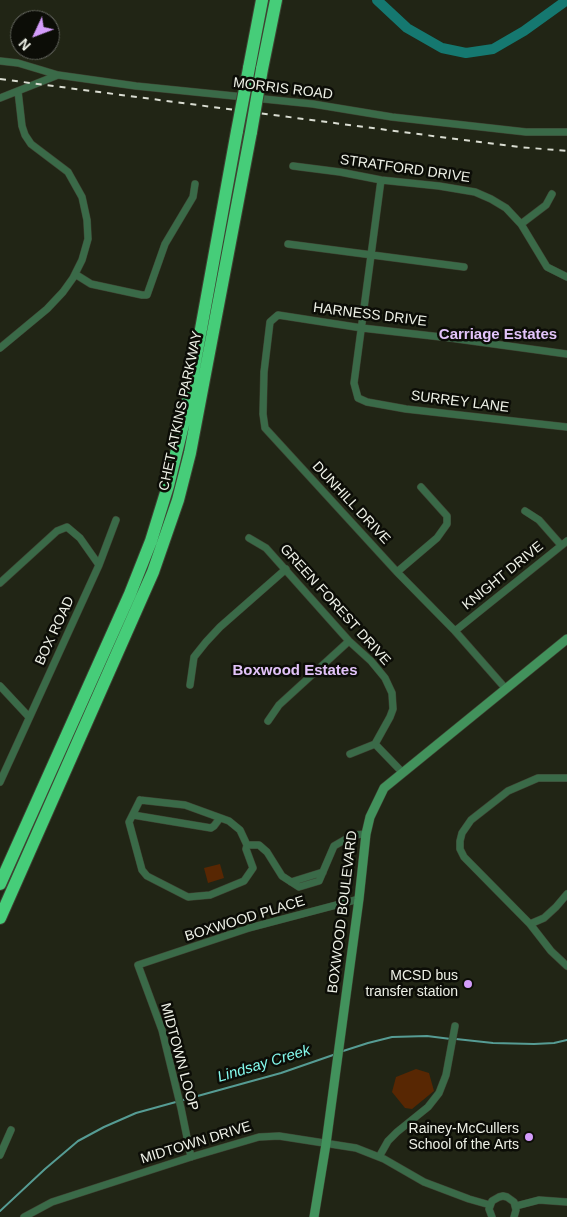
<!DOCTYPE html>
<style>
body{margin:0}
#map{position:relative;width:567px;height:1217px;overflow:hidden;background:#212515;font-family:Arial,sans-serif}
canvas{display:block}
.north{position:absolute;left:10px;top:10px;width:50px;height:50px;box-sizing:border-box;background:#0c0d07;border:1px solid #666861;border-radius:50%;rotate:227deg;font-size:14px;font-weight:700;line-height:20px;text-align:center;color:#eef1e7}
.north::after{content:'';display:block;margin:auto;width:18px;height:22px;background:#d49cfb;clip-path:polygon(50% 0,100% 100%,50% 72%,0 100%)}
</style>
<div id="map">
<canvas width="567" height="1217"></canvas>
<div class="north">N</div>
</div>
<script>
const ctx = document.querySelector('canvas').getContext('2d');
ctx.lineJoin = 'round';
function fill(path, color) { ctx.fillStyle = color; ctx.fill(path, 'evenodd'); }
const shape = rows => new Path2D(rows.map(r => 'M' + r).join(''));
function trace(path, color, width, dash) { ctx.strokeStyle = color; ctx.lineWidth = width; ctx.lineCap = dash ? 'butt' : 'round'; ctx.setLineDash(dash || []); ctx.stroke(path); }
function label(font, color, halo, rows, align = 'center') {
  ctx.font = font + ' Arial,sans-serif'; ctx.lineWidth = 5; ctx.setLineDash([]); ctx.textBaseline = 'middle'; ctx.strokeStyle = halo; ctx.fillStyle = color; for (const [text, x, y, turn = 0] of rows) {
    ctx.save(); ctx.translate(x, y); ctx.rotate((+turn || 0) * Math.PI / 180); ctx.textAlign = isNaN(turn) ? turn : align; if (halo) ctx.strokeText(text, 0, 0); ctx.fillText(text, 0, 0); ctx.restore();
  }
}
fill(shape([
 [220,864,224,878,208,883,204,868],
 [416,1069,429,1073,434,1091,412,1109,405,1108,392,1092,396,1077]
]), '#582703');
trace(shape([
 [456,1039,493,1043,534,1044,554,1043,567,1040],
 [340,1052,368,1043,392,1037,427,1036,451,1039],
 [0,1211,45,1169,78,1141,104,1127,136,1113,281,1073,336,1054]
]), '#569c94', 2);
trace(shape([
 [377,0,407,28,442,48,466,53,493,49,524,31,567,0]
]), '#157870', 10);
const street = shape([
 [0,61,18,63,58,75],
 [0,98,58,75,136,86,313,104,392,117,526,132,567,132],
 [293,166,340,172,381,180,439,186,475,192,491,199,506,208,521,224,547,267,567,277],
 [381,180,354,383,358,398,367,402,406,409,567,427],
 [521,224,546,205,552,194],
 [288,244,464,267],
 [75,274,91,284,142,295,147,295,165,244,193,197,195,184],
 [0,348,47,309,63,292,73,278,82,260,88,239,87,220,82,197,68,172,31,144,25,135,22,126,18,91],
 [525,511,539,520,561,545],
 [249,538,266,548,349,641,371,661,385,678,392,693,393,709,390,717,375,744],
 [99,565,116,520],
 [397,572,437,538,447,524,447,516,421,487],
 [0,583,57,531,67,527,80,538,99,565,0,782],
 [455,631,567,541],
 [190,685,194,657,206,642,220,627,286,569],
 [0,686,29,717],
 [506,689,455,631,397,572,265,428,263,414,264,372,270,322,278,315,362,328,450,338,567,354],
 [268,721,279,705,349,641],
 [375,744,402,772],
 [350,754,375,744],
 [567,778,538,778,508,791,471,820,462,833,460,841,460,849,464,857,530,924,551,951,567,966],
 [140,800,185,805,229,821,240,830,247,845,246,849,253,868,244,881,210,895,188,897,147,876,142,870,129,822,140,800],
 [133,815,211,828,214,826,220,818],
 [247,845,259,845,267,852,282,876,299,887,319,881,334,846,353,835,366,834],
 [291,882,323,872],
 [530,924,544,918,556,907,567,894],
 [0,1155,11,1130],
 [191,1157,181,1108,162,1030,138,965,249,928,359,899],
 [379,1157,388,1141,397,1132,428,1107,439,1093,446,1075,455,1026],
 [516,1206,539,1200,567,1202],
 [24,1217,52,1202,191,1157,259,1137,279,1136,356,1148,384,1159,424,1182,469,1199,490,1205],
 [492,1217,489,1209,492,1201,499,1197,503,1196,507,1197,514,1202,516,1210,514,1217]
]);
const secondary = shape([
 [314,1217,326,1144,359,899,366,834,370,817,384,788,567,639]
]);
const highway = shape([
 [249,68,262,0],
 [262,69,276,0],
 [0,884,130,594,151,541,168,486,185,417,237,131],
 [0,918,153,572,178,500,190,453,251,132]
]);
trace(street, '#3e4232', 8);
trace(secondary, '#3e4232', 10);
trace(highway, '#3e4232', 14);
trace(street, '#3a6a48', 7);
trace(secondary, '#42925c', 9);
trace(highway, '#46cd79', 12);
trace(shape([
 [0,79,471,141,519,147,567,151]
]), '#d9dcd1', 2, [6, 6]);
const highwayBridge = shape([
 [237,131,249,68],
 [251,132,262,69]
]);
trace(highwayBridge, '#3e4232', 14, []);
trace(highwayBridge, '#46cd79', 12);
for (const [x, y, r, color] of [
 [468,984,5,"#d49cfb"],
 [529,1137,5,"#d49cfb"]
]) { const dot = new Path2D(); dot.arc(x, y, r, 0, 2 * Math.PI); ctx.fillStyle = color; ctx.fill(dot); trace(dot, '#0c0d07', 2); }
label('14px', '#eef1e7', '#0c0d07', [
 ["MORRIS ROAD",283,89,7],
 ["STRATFORD DRIVE",405,169,8],
 ["HARNESS DRIVE",370,315,7],
 ["SURREY LANE",460,402,7],
 ["CHET ATKINS PARKWAY",181,411,-78],
 ["DUNHILL DRIVE",351,503,47],
 ["KNIGHT DRIVE",503,576,-39],
 ["GREEN FOREST DRIVE",335,605,48],
 ["BOX ROAD",55,631,-65],
 ["BOXWOOD BOULEVARD",343,912,-83],
 ["BOXWOOD PLACE",245,919,-17],
 ["MIDTOWN LOOP",179,1057,75],
 ["MIDTOWN DRIVE",196,1143,-17]
]);
label('14px', '#eef1e7', '#0c0d07', [
 ["MCSD bus",458,976],
 ["transfer station",458,992],
 ["Rainey-McCullers",519,1129],
 ["School of the Arts",519,1145]
], 'right');
label('bold 15px', '#e2c3f9', '#0c0d07', [
 ["Carriage Estates",498,335],
 ["Boxwood Estates",295,671]
]);
label('italic 15px', '#84faed', '#0c0d07', [
 ["Lindsay Creek",264,1064,-17]
]);
</script>
